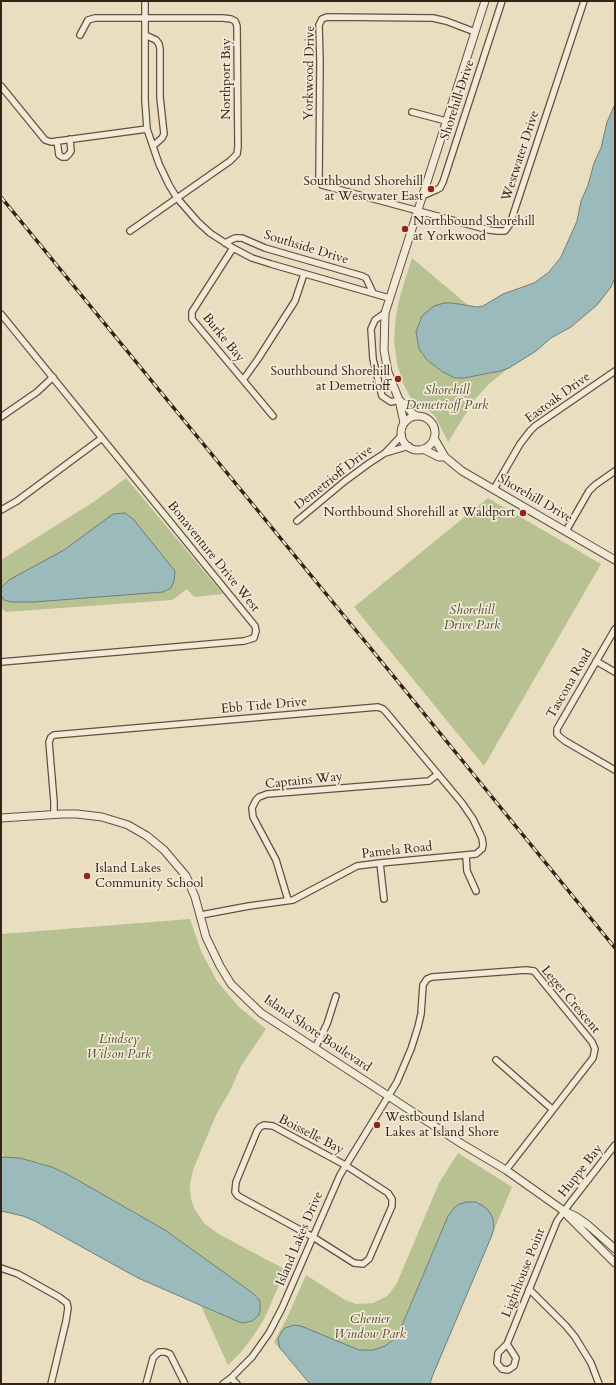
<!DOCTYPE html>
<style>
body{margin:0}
#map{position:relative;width:616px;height:1385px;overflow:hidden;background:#e9dfc0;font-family:Cardo,serif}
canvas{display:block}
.frame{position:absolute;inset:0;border:2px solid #352116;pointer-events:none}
</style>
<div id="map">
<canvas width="616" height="1385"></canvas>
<div class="frame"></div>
</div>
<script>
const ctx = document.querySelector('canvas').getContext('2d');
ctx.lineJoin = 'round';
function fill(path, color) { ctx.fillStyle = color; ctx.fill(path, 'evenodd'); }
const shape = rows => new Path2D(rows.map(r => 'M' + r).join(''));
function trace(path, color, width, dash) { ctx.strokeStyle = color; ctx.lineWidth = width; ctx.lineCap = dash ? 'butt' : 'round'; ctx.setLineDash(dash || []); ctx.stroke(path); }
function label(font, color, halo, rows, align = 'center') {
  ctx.font = font + ' Cardo,serif'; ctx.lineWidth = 3.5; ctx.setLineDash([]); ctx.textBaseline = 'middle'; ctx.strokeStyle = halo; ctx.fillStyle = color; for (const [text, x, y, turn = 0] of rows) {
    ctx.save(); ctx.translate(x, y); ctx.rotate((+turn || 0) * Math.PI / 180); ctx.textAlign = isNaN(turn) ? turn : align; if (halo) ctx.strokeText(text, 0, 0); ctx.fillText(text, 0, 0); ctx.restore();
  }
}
fill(shape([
 [412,258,469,306,452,303,421,353,427,360,443,372,455,378,464,378,500,371,511,366,489,384,475,399,448,442,435,416,429,411,417,407,412,401,403,383,397,364,394,340,396,315,400,296],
 [126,478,223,594,194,597,187,589,172,600,6,612,1,608,1,560,95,501],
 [488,498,601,564,484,766,354,607],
 [190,919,201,951,217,981,239,1007,266,1029,241,1066,230,1091,216,1115,193,1170,190,1185,191,1199,194,1208,204,1223,217,1233,286,1270,264,1319,254,1335,242,1351,228,1365,201,1306,239,1322,258,1297,254,1294,165,1230,52,1167,37,1162,4,1157,1,1150,1,934],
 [458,1153,512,1187,492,1235,494,1227,448,1216,400,1330,394,1339,385,1346,379,1349,366,1351,353,1348,280,1348,282,1352,274,1342,287,1318,306,1275,345,1300,356,1304,373,1303,387,1296,392,1290,397,1283,439,1183]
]), '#b8c192');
const water = shape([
 [615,104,615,278,611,287,597,305,571,327,551,338,536,351,509,368,500,371,464,378,455,378,443,372,427,360,419,349,416,332,422,316,434,306,444,303,452,303,477,307,483,306,503,294,534,283,549,272,561,257,577,221,581,201,588,185,594,163,601,148,607,122,615,104],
 [125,513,133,519,175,571,174,581,171,588,163,592,34,602,11,602,4,600,1,595,1,588,9,580,64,550,113,514,125,513],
 [1,1157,20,1158,52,1167,67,1174,165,1230,254,1294,260,1301,260,1311,259,1315,252,1321,243,1323,239,1322,138,1278,35,1221,23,1216,1,1211,1,1157],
 [467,1202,476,1202,483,1206,489,1211,493,1219,494,1227,492,1235,432,1377,430,1384,310,1384,280,1348,278,1339,282,1331,285,1328,294,1325,301,1326,359,1350,373,1350,385,1346,394,1339,400,1330,448,1216,453,1209,459,1204,467,1202]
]);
fill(water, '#9ababb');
trace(water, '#727d79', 1);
const minor = shape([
 [145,1,145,100,147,129,159,164,169,185,177,198,198,222,210,233,233,248,252,258,271,264,389,298],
 [475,32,446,21,433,18,327,17,322,19,319,25,320,61,319,181,322,185,489,230,498,231,505,231,510,224,584,1],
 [80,35,88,20,95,18,223,18,231,19,235,21,237,26,238,147,237,154,230,161,130,231],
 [145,35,156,40,159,44,160,49,160,97,164,134,162,138,153,146],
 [1,86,45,140,51,142,147,129],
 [412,112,446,121],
 [57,141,59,155,62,157,66,157,69,154,71,151,70,139],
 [422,196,436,190,440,188,443,182,502,1],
 [225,243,235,238,242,238,265,248,362,276,366,278,373,293],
 [233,248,192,312,192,319,197,325,243,380,258,359,295,301,304,274],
 [385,313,375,320,371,329,373,359,382,396,391,402,399,400],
 [1,314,255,626,256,631,254,638,244,641,1,662],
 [243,380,273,416],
 [1,417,37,392,53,377],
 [385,453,409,446],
 [494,489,520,444,530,431,535,426,615,371],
 [1,510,17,501,102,438],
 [297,521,345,481,368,464,385,453,402,435],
 [566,531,589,491,595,485,615,471],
 [615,629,557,729,557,734,560,737,565,741,615,770],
 [596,661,615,672],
 [54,814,54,802,49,742,51,737,54,735,378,707,383,709,386,712,462,803,473,819,482,838,483,845,482,849,476,854,380,863,357,866,293,900,249,906,201,915],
 [466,856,467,871,476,891],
 [380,863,384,899],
 [288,900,276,860,253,817,252,808,256,800,259,797,267,794,429,781,438,774],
 [315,1048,327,1024,336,996],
 [496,1060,552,1109],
 [264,1125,273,1126,345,1165,388,1193,392,1199,392,1206,369,1259,363,1264,354,1263,313,1237,238,1196,235,1192,236,1182,257,1131,260,1127,264,1125],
 [1,1268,18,1274,59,1297,67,1303,68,1308,66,1321,51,1384],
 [529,1289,566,1326,575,1337,591,1363,599,1384],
 [507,1344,516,1358,514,1366,508,1370,502,1369,497,1363,498,1353,507,1344,557,1221,570,1203,615,1145],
 [231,1378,237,1384],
 [146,1384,153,1358,159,1352,165,1352,170,1354,185,1384],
 [223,1384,231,1378,252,1357,269,1333,282,1308,340,1175,397,1082,411,1049,418,1027,421,1014,423,985,427,979,432,977,526,970,534,971,592,1042,595,1049,593,1058,506,1170]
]);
const tertiary = shape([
 [399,400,405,405,413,414,417,416],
 '401 433a17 17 0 1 1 34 0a17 17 0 1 1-34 0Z',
 [404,423,399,400,388,372,384,350,385,313,485,1],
 [434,438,445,457,462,471,615,560],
 [423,449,439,457,445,457],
 [1,818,62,814,77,814,102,817,128,825,147,836,164,850,186,876,195,897,206,937,220,966,231,984,261,1013,462,1144,506,1170,564,1211,575,1216,588,1225,615,1249],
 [566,1214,615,1263]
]);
trace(minor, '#625040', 8);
trace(tertiary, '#625040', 9);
trace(minor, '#f1ead6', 5.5);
trace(tertiary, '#f1ead6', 7);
const rail = shape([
 [1,197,404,689,615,948]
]);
trace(rail, '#352116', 3.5);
trace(rail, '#f1ead6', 2, [6]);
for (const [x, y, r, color] of [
 [431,189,4,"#8f2418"],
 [405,229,4,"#8f2418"],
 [398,379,4,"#8f2418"],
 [523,513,4,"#8f2418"],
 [87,876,4,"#8f2418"],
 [377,1125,4,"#8f2418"]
]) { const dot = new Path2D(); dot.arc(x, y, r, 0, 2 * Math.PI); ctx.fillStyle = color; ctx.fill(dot); trace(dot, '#f1ead6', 1.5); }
label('13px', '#352116', '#f1ead6', [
 ["Yorkwood Drive",310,73,-89],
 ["Northport Bay",227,79,-90],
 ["Shorehill Drive",458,100,-72],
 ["Westwater Drive",521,156,-72],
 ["Southside Drive",306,248,17],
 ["Burke Bay",223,338,51],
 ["Eastoak Drive",558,398,-36],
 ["Demetrioff Drive",334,478,-38],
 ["Shorehill Drive",535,499,30],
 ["Bonaventure Drive West",213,557,51],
 ["Tascona Road",570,684,-60],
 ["Ebb Tide Drive",264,706,-5],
 ["Captains Way",304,781,-6],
 ["Pamela Road",397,851,-6],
 ["Leger Crescent",570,1000,50],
 ["Island Shore Boulevard",317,1034,34],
 ["Boisselle Bay",311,1135,27],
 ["Huppe Bay",581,1171,-52],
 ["Island Lakes Drive",300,1239,-67],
 ["Lighthouse Point",524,1273,-68]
]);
label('13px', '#352116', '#f1ead6', [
 ["Southbound Shorehill",423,182],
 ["at Westwater East",423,197],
 ["Northbound Shorehill",413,222,"left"],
 ["at Yorkwood",413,237,"left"],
 ["Southbound Shorehill",390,372],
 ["at Demetrioff",390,387],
 ["Northbound Shorehill at Waldport",515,513],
 ["Island Lakes",95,869,"left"],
 ["Community School",95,884,"left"],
 ["Westbound Island",385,1118,"left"],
 ["Lakes at Island Shore",385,1133,"left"]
], 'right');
label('italic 13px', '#564935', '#f1ead6', [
 ["Shorehill",447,391],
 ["Demetrioff Park",447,406],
 ["Shorehill",472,611],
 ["Drive Park",472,626],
 ["Lindsey",119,1040],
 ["Wilson Park",119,1055],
 ["Chenier",370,1320],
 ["Window Park",370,1335]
]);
</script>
